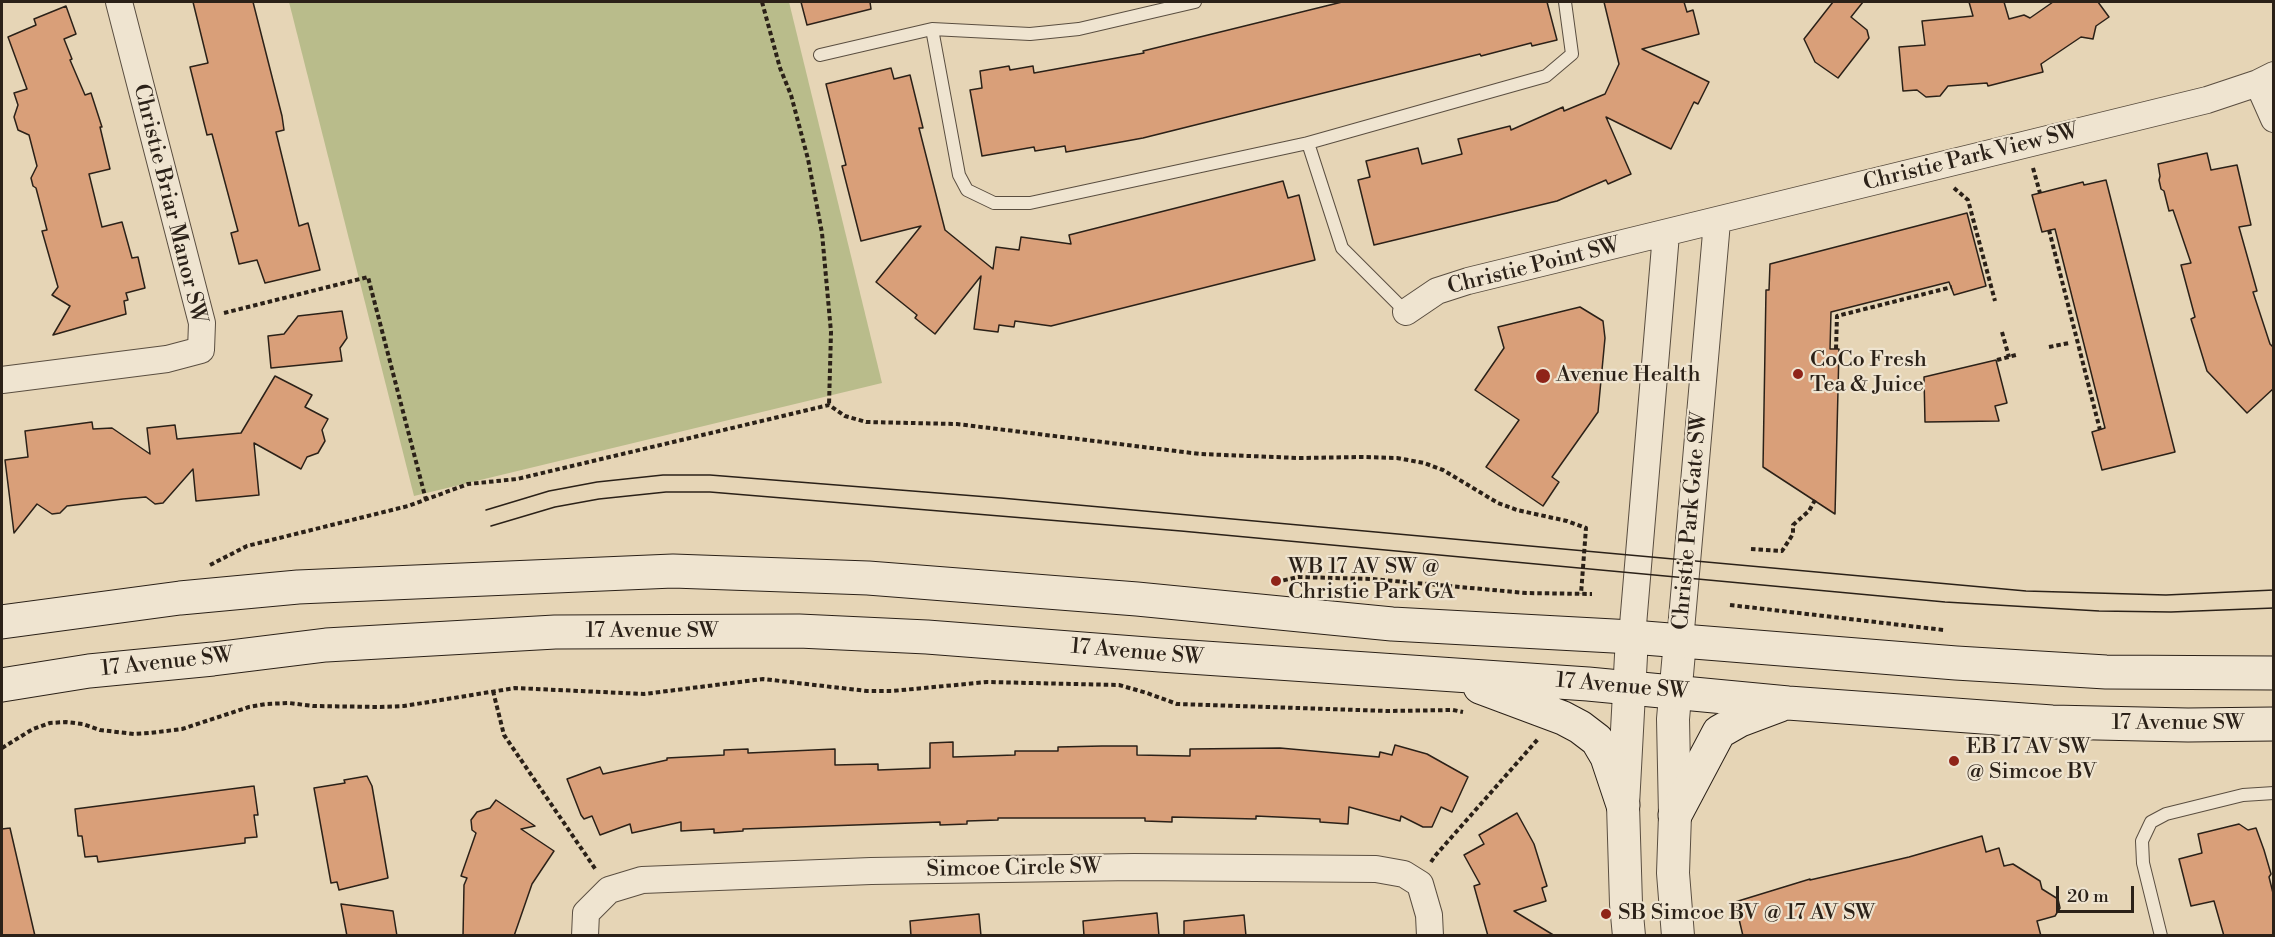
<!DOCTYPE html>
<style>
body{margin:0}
#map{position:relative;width:2275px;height:937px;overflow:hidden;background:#e6d5b6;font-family:"Libre Bodoni",serif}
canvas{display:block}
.frame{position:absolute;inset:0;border:3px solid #2b2118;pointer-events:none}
.scale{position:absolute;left:2056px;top:886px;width:78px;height:27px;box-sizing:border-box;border:3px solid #2b2118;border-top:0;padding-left:8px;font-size:18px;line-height:21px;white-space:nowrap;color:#2b2118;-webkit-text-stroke:4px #efe4d0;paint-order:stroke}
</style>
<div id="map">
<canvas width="2275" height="937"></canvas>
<div class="frame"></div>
<div class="scale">20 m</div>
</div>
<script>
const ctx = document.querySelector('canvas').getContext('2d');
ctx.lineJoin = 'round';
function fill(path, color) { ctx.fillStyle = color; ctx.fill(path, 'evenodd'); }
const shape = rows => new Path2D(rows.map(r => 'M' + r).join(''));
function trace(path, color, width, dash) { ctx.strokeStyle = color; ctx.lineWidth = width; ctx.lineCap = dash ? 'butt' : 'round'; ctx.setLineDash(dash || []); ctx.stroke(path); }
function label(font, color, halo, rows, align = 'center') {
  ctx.font = font + ' "Libre Bodoni",serif'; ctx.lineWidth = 4.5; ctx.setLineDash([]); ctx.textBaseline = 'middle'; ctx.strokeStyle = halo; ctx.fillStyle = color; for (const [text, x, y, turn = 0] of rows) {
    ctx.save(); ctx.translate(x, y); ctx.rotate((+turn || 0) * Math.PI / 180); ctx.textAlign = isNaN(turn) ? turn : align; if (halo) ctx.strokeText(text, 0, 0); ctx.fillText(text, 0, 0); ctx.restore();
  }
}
fill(shape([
 [289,2,789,2,882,383,414,496]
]), '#b9bc8b');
const building = shape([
 [193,2,253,2,282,116,284,130,276,132,299,226,308,223,320,270,265,283,257,260,239,264,231,233,238,231,212,134,207,135,190,67,208,63,193,2],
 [801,2,870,2,871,9,807,25,801,2],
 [1342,2,1547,2,1557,40,1532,46,1531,43,1481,56,1480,54,1143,138,1066,152,1065,146,1035,151,1034,147,982,156,970,90,982,88,980,71,1009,66,1010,70,1033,66,1034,73,1144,53,1143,51,1342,2],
 [1604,2,1684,2,1687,12,1693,10,1699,34,1642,49,1709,82,1698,104,1694,102,1671,149,1606,117,1631,174,1608,184,1606,180,1557,201,1374,245,1358,180,1370,177,1366,161,1418,148,1422,164,1462,154,1458,139,1510,126,1511,130,1563,107,1564,111,1605,94,1619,64,1604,2],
 [1833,2,1863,2,1851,17,1867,30,1869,38,1838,78,1815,62,1804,39,1833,2],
 [1969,2,2004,2,2009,19,2024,15,2030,18,2053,2,2098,2,2109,17,2096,26,2093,39,2081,37,2041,64,2043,72,1988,86,1987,83,1948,86,1940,96,1926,97,1917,90,1903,91,1899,47,1925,45,1922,21,1973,16,1969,2],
 [66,6,76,34,64,39,72,59,70,60,85,95,91,93,102,127,100,127,110,169,89,174,102,227,122,222,132,258,138,257,145,288,126,293,128,300,124,301,126,314,53,335,70,306,52,295,58,287,42,231,47,230,36,188,33,186,31,178,37,166,29,135,18,130,14,117,18,105,14,93,27,89,8,37,36,25,34,19,66,6],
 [891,68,894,79,910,75,923,128,919,128,945,230,993,269,996,247,1019,250,1021,237,1071,244,1069,235,1283,181,1288,198,1299,195,1315,260,1051,326,1015,321,1014,327,999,325,998,332,974,329,981,276,935,334,915,318,917,315,876,282,921,226,861,241,842,166,846,165,826,84,891,68],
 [2207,153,2211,170,2237,165,2251,225,2239,227,2257,291,2253,292,2270,344,2274,348,2274,388,2247,413,2207,371,2191,319,2195,317,2181,265,2191,263,2173,210,2169,211,2164,191,2161,189,2159,180,2160,176,2158,164,2207,153],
 [2106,180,2175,452,2102,470,2092,432,2105,428,2055,229,2042,232,2032,195,2083,182,2084,185,2106,180],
 [1967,213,1986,286,1954,295,1949,282,1831,312,1830,349,1839,349,1835,514,1763,467,1766,290,1769,290,1770,264,1967,213],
 [1580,307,1603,321,1605,338,1598,412,1552,477,1559,482,1543,506,1486,467,1519,420,1475,390,1504,348,1498,327,1580,307],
 [342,311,347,338,340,348,342,361,271,368,268,336,284,334,298,316,342,311],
 [1996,360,2007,403,1995,406,1999,421,1925,422,1924,377,1996,360],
 [275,376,312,395,305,407,328,419,322,430,325,441,318,453,307,457,301,469,254,443,259,495,196,501,193,469,163,503,155,504,146,497,123,499,67,506,60,513,52,514,37,504,14,533,5,460,28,457,25,431,92,422,93,429,112,428,150,454,147,428,175,425,177,439,241,433,275,376],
 [953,742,953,757,1015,755,1015,751,1058,751,1058,747,1102,746,1137,746,1137,755,1190,756,1190,749,1280,748,1379,757,1380,752,1392,755,1395,745,1427,754,1468,777,1452,812,1441,807,1432,827,1423,827,1401,816,1400,821,1349,807,1348,824,1320,822,1320,819,1256,816,1256,819,1172,817,1172,822,1145,821,1145,818,998,818,998,820,967,821,967,824,940,825,940,822,827,826,743,829,743,831,714,833,714,829,681,831,681,822,632,833,630,824,600,835,592,816,584,819,581,815,567,779,600,767,603,774,667,760,667,758,724,755,724,750,748,749,748,753,835,749,835,765,878,764,878,770,930,768,930,743,953,742],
 [367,776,372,786,388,878,339,890,337,882,331,883,314,788,345,783,344,780,367,776],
 [254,786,258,815,254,815,257,837,245,838,245,843,98,862,97,856,85,857,82,836,78,836,75,809,254,786],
 [496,800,535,826,521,829,554,851,532,884,514,936,463,936,464,885,467,878,461,876,476,833,472,830,471,820,477,812,490,808,496,800],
 [1517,813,1534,844,1547,886,1542,888,1546,901,1514,911,1555,936,1488,936,1474,886,1480,884,1464,855,1484,844,1479,835,1517,813],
 [2239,824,2248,830,2256,828,2264,850,2271,874,2269,877,2274,897,2274,936,2224,936,2214,901,2191,906,2179,859,2202,853,2198,834,2239,824],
 [10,828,35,936,2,936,2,829,10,828],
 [1982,836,1986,852,1999,848,2004,866,2013,864,2040,881,2042,889,2058,899,2060,908,2055,916,2037,921,2041,936,1743,936,1735,902,1810,879,1810,880,1909,857,1982,836],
 [341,904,393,911,397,936,347,936,341,904],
 [1157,913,1159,936,1084,936,1083,921,1157,913],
 [979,914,981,936,911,936,910,921,979,914],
 [1244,915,1246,936,1184,936,1184,921,1244,915]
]);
fill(building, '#d99f79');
trace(building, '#2b2118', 1.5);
const service = shape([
 [1195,2,1079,29,1030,34,932,29,959,175,967,190,994,203,1030,203,1308,143,1546,76,1572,54,1565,2],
 [820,55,932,29],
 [1308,143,1342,248,1406,312],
 [2161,936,2143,863,2142,841,2151,822,2166,814,2243,795,2274,793]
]);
const minor = shape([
 [2258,83,2274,119],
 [1406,312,1437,291,1468,281,2207,100,2258,83,2274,75],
 [2,380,167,359,201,350,202,323,119,2],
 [1632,637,1666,234],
 [1680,641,1717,222],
 [585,936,586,913,609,890,642,880,871,871,1134,867,1376,869,1404,874,1420,884,1429,915,1430,936]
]);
const tertiary = shape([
 [1629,936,1626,904,1623,805,1632,637],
 [1678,936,1673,873,1675,815,1673,719,1680,641]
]);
const secondary = shape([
 [2,622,180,598,298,587,673,571,868,578,1137,599,1392,624,1632,637,1956,663,2106,672,2274,673],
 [2,685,89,671,213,659,326,645,555,632,799,631,927,637,1160,655,1588,684,1788,703,2052,722,2188,725,2274,724],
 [1480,687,1563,718,1580,727,1597,740,1607,757,1623,805],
 [1675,815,1719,732,1740,720,1780,705]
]);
trace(service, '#5a4e40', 14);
trace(minor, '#5a4e40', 28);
trace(tertiary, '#5a4e40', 34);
trace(secondary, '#2b2118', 35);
trace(shape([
 [762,2,780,68,791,95,808,159,822,233,831,332,829,405],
 [2033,168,2040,193],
 [1954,188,1968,200,1995,301],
 [2049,230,2100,430],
 [224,313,368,277,426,500],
 [2002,332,2009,357],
 [2049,347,2069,343],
 [1836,349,1837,316,1952,287],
 [1997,360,2016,355],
 [1751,549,1782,551,1793,534,1793,525,1809,511,1815,500],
 [210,565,247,546,408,506,468,484,517,479,829,405,845,416,866,422,957,424,1200,454,1299,458,1363,457,1397,458,1424,463,1443,470,1498,503,1517,510,1567,521,1586,528,1581,594],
 [1276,582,1298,577,1372,579,1526,593,1592,594],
 [1730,605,1944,630],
 [493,691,504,735,596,870],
 [2,748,33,729,50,723,66,722,83,724,100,730,134,734,150,733,182,729,249,707,266,704,289,703,313,706,380,707,404,706,515,688,644,694,763,679,867,691,892,691,987,682,1119,685,1147,693,1177,704,1389,711,1453,710,1463,712],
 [1431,862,1435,856,1538,739]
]), '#2b2118', 4, [4.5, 3]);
trace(service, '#efe4d0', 12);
trace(minor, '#efe4d0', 26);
trace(tertiary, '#efe4d0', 32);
trace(secondary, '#efe4d0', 33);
trace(shape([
 [486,510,549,491,597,482,663,475,710,475,1001,498,2026,591,2166,595,2274,590],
 [491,526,555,507,599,499,666,492,710,492,1181,531,1945,602,2099,611,2171,612,2274,608]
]), '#2b2118', 1.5);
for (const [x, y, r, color] of [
 [1798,374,6,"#8f2418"],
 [1543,376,8,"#8f2418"],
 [1276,581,6,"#8f2418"],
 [1954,761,6,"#8f2418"],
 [1606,914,6,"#8f2418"]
]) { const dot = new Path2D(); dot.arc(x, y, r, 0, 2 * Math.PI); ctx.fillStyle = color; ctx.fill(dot); trace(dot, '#efe4d0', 2); }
label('22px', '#2b2118', '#efe4d0', [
 ["Christie Park View SW",1971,158,-14],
 ["Christie Briar Manor SW",169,204,76],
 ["Christie Point SW",1534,267,-14],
 ["Christie Park Gate SW",1691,521,-85],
 ["17 Avenue SW",652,632],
 ["17 Avenue SW",1137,653,5],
 ["17 Avenue SW",167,663,-6],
 ["17 Avenue SW",1622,687,5],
 ["17 Avenue SW",2178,724],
 ["Simcoe Circle SW",1014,869,-1]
]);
label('22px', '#2b2118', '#efe4d0', [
 ["CoCo Fresh",1810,361],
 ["Tea & Juice",1810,386],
 ["Avenue Health",1556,376],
 ["WB 17 AV SW @",1288,568],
 ["Christie Park GA",1288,593],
 ["EB 17 AV SW",1966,748],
 ["@ Simcoe BV",1966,773],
 ["SB Simcoe BV @ 17 AV SW",1618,914]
], 'left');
</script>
